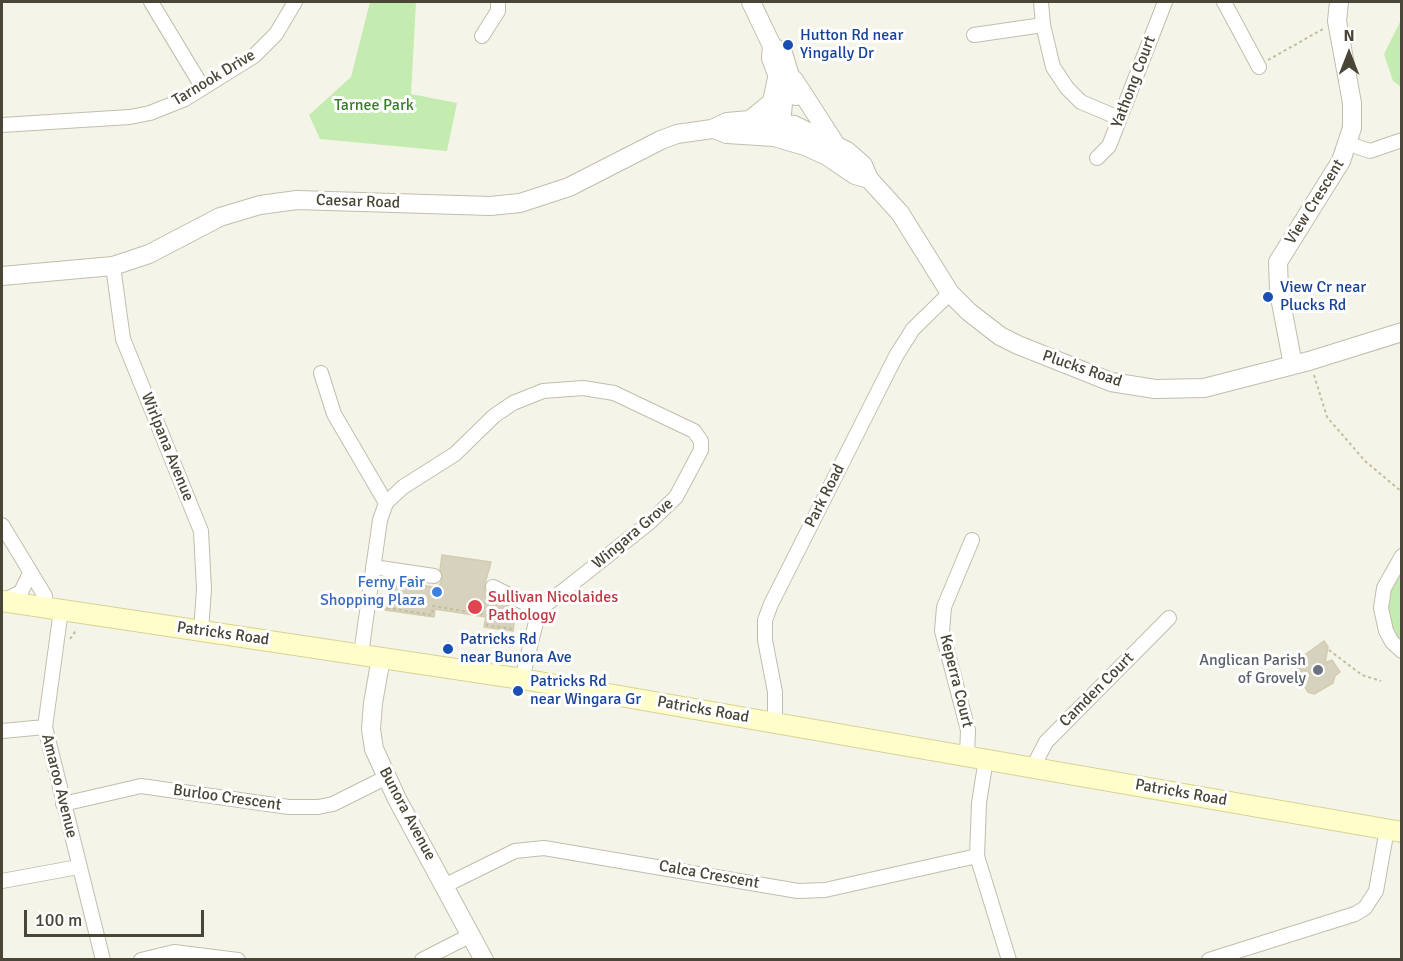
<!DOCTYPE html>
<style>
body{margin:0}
#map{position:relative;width:1403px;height:961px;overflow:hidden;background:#f5f4e9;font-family:Signika,sans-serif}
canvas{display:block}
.frame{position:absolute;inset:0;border:3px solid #494637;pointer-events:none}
.north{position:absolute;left:1319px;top:24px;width:60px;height:60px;-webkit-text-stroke:4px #fff;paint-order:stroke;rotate:0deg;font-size:16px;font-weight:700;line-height:24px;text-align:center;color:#494637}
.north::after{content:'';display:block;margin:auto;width:21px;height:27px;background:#494637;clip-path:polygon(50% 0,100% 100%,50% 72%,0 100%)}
.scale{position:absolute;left:24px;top:910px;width:180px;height:27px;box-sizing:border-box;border:3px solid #494637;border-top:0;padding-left:8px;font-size:18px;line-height:21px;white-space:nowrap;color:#494637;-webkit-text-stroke:4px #fff;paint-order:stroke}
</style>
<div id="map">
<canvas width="1403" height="961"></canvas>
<div class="frame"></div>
<div class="north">N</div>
<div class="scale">100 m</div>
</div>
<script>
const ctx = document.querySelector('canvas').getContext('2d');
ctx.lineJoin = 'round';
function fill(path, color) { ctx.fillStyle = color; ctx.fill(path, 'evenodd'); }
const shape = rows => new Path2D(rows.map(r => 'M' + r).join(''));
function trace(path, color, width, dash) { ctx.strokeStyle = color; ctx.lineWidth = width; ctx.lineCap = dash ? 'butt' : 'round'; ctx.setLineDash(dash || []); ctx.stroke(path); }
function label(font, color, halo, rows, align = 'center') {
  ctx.font = font + ' Signika,sans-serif'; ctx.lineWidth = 6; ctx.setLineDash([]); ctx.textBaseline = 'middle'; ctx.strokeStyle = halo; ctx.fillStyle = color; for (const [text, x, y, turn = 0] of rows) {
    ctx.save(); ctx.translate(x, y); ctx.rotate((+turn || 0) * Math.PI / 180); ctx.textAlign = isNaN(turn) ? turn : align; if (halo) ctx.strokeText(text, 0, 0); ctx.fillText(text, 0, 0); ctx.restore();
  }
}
fill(shape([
 [370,2,416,2,411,94,457,103,447,151,320,139,309,115,351,77],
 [1401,20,1401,87,1393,81,1384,54],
 [1401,569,1401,643,1389,624,1388,604,1391,588]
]), '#c4ebb0');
const building = shape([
 [442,555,491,562,484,587,486,596,516,609,513,631,484,627,486,617,435,609,434,617,385,610,390,579,438,588,443,577,440,570,442,555],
 [1324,641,1328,647,1325,663,1332,660,1340,672,1335,676,1333,683,1314,694,1308,692,1297,673,1296,661,1324,641]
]);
fill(building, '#d7d2bd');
trace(building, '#d3ccb0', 1.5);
const minor = shape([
 [151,2,203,88],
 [1041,2,1043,25,1053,67,1067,88,1081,102,1119,118],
 [1224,2,1259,67],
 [974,35,1043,25],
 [482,36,498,11,498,2],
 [2,125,130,117,150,113,185,99,254,56,276,34,295,2],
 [1349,144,1370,151,1402,140],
 [1097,158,1109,146,1165,2],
 [113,266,123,339,201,531,204,589,201,631],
 [321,373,334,414,386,503],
 [2,525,45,596,44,607],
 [1402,556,1384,588,1381,608,1386,631,1392,642,1402,651],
 [373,567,434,576],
 [493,587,539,610],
 [3,601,21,592,30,573],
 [61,610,45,727,103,960],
 [361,654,380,520,386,503,403,487,455,454,494,416,513,403,543,391,583,388,614,393,694,431,701,441,701,450,676,497,650,522,539,610,522,679],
 [775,722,775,692,765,640,765,620,771,604,896,356,913,329,950,293],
 [2,731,45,727],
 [967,755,968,730,942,631,944,607,972,540],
 [986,759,979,803,977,856,1009,960],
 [1033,767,1046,742,1169,618],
 [63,804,141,786,289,807,318,807,333,804,387,777],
 [2,881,78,867],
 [446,885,515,851,544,848,798,891,825,890,977,856],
 [141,960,174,952,238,960],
 [422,960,471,935],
 [1209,960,1355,914,1365,908,1376,891,1387,829]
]);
const tertiary = shape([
 [751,2,772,46,771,58,784,93,780,134],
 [772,46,783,53,796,96],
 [794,80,834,142],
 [750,120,772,102,777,78],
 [714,129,727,134,774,137,805,146,827,156,855,175,869,179],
 [2,276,113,266,149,254,220,217,260,205,297,200,490,206,520,203,569,187,661,140,677,134,712,129,727,122,750,120,794,125,847,151,863,165,869,179,900,213,950,293,969,312,1000,336,1018,345,1111,382,1155,389,1204,388,1309,361,1402,332],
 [1293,365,1279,292,1278,262,1341,161,1352,128,1352,103,1337,21,1339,2],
 [381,658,373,703,371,729,374,749,397,799,484,960]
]);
const secondary = shape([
 [2,601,522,679,1402,832]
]);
trace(minor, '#c1beab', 16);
trace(tertiary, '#c1beab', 20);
trace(secondary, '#d7d397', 22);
trace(shape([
 [1268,60,1323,29],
 [1314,375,1327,417,1365,461,1402,492],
 [381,607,432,615,433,606,489,615,487,625,513,629],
 [70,639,77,629],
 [1329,650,1362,675,1381,681]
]), '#c4be9b', 2, [3, 3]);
trace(minor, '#fff', 14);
trace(tertiary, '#fff', 18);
trace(secondary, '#fffdc9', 20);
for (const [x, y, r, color] of [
 [788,45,6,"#1a4fb4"],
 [1268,297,6,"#1a4fb4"],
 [437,592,6,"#3f7fe0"],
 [475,607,8,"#e0444e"],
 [448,649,6,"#1a4fb4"],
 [1318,670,6,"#6b7280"],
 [518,691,6,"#1a4fb4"]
]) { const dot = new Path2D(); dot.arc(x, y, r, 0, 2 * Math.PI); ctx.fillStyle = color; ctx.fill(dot); trace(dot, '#fff', 2); }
label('16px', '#164399', '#fff', [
 ["Hutton Rd near",800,36],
 ["Yingally Dr",800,54],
 ["View Cr near",1280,288],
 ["Plucks Rd",1280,306],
 ["Patricks Rd",460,640],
 ["near Bunora Ave",460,658],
 ["Patricks Rd",530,682],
 ["near Wingara Gr",530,700]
], 'left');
label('16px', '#494637', '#fff', [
 ["Tarnook Drive",214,78,-31],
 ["Yathong Court",1134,82,-69],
 ["Caesar Road",358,202,2],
 ["View Crescent",1315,202,-58],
 ["Plucks Road",1082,369,19],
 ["Wirlpana Avenue",167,447,68],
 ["Park Road",825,496,-63],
 ["Wingara Grove",633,534,-40],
 ["Patricks Road",223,634,8],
 ["Keperra Court",956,681,76],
 ["Camden Court",1097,690,-45],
 ["Patricks Road",703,710,10],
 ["Amaroo Avenue",59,786,76],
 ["Patricks Road",1181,793,10],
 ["Burloo Crescent",227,798,8],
 ["Bunora Avenue",407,814,62],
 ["Calca Crescent",709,875,10]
]);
label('16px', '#367f26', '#fff', [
 ["Tarnee Park",374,106]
]);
label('16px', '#366cbe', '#fff', [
 ["Ferny Fair",425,583],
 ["Shopping Plaza",425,601]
], 'right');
label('16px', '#be3a42', '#fff', [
 ["Sullivan Nicolaides",488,598],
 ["Pathology",488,616]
], 'left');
label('16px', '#5b616d', '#fff', [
 ["Anglican Parish",1306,661],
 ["of Grovely",1306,679]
], 'right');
</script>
